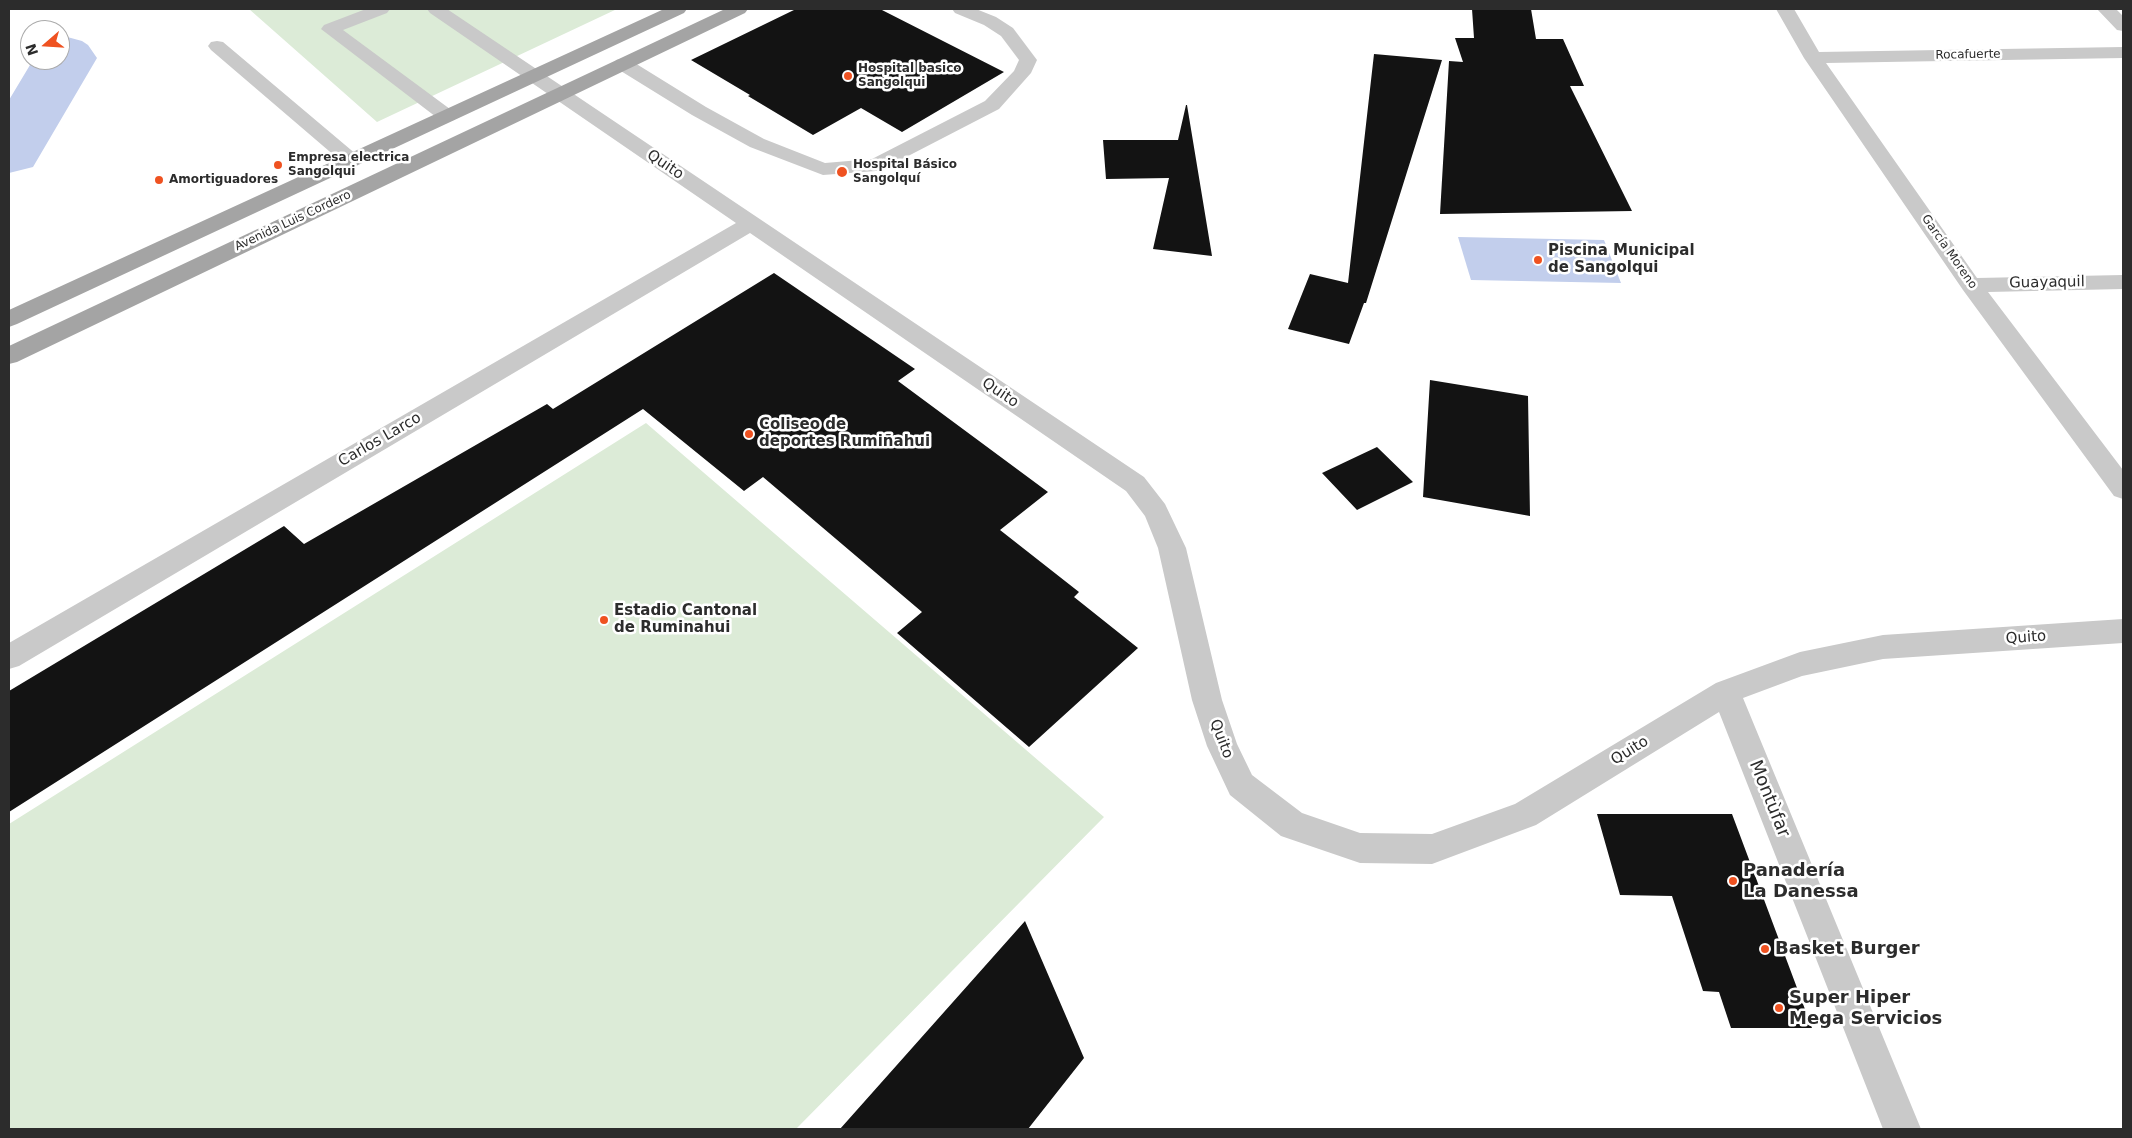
<!DOCTYPE html>
<meta charset="utf-8">
<style>
body{margin:0}
#map{position:relative;width:2132px;height:1138px;overflow:hidden;background:#fff;font-family:"DejaVu Sans",sans-serif}
canvas{display:block}
.frame{position:absolute;inset:0;border:10px solid #2c2c2c;pointer-events:none}
.north{position:absolute;left:20px;top:20px;width:50px;height:50px;box-sizing:border-box;background:#fff;border:1px solid #ababab;border-radius:50%;rotate:251deg;font-size:14px;font-weight:700;line-height:20px;text-align:center;color:#2c2c2c}
.north::after{content:'';display:block;margin:auto;width:18px;height:22px;background:#ef5221;clip-path:polygon(50% 0,100% 100%,50% 72%,0 100%)}
</style>
<div id="map">
<canvas width="2132" height="1138"></canvas>
<div class="frame"></div>
<div class="north">N</div>
</div>
<script>
const ctx = document.querySelector('canvas').getContext('2d');
ctx.lineJoin = 'round';
function fill(path, color) { ctx.fillStyle = color; ctx.fill(path, 'evenodd'); }
const shape = rows => new Path2D(rows.map(r => 'M' + r).join(''));
function trace(path, color, width, dash) { ctx.strokeStyle = color; ctx.lineWidth = width; ctx.lineCap = dash ? 'butt' : 'round'; ctx.setLineDash(dash || []); ctx.stroke(path); }
function label(font, color, halo, rows, align = 'center') {
  ctx.font = font + ' "DejaVu Sans",sans-serif'; ctx.lineWidth = 5; ctx.setLineDash([]); ctx.textBaseline = 'middle'; ctx.strokeStyle = halo; ctx.fillStyle = color; for (const [text, x, y, turn = 0] of rows) {
    ctx.save(); ctx.translate(x, y); ctx.rotate((+turn || 0) * Math.PI / 180); ctx.textAlign = isNaN(turn) ? turn : align; if (halo) ctx.strokeText(text, 0, 0); ctx.fillText(text, 0, 0); ctx.restore();
  }
}
fill(shape([
 [249,9,617,9,377,122],
 [646,423,1104,817,796,1129,9,1129,9,824]
]), '#dcebd7');
fill(shape([
 [1458,237,1604,240,1621,283,1471,280]
]), '#c2ceec');
fill(shape([
 [60,35,82,41,88,45,97,58,33,167,9,173,9,100,33,60,60,60,60,35],
 [30,53,30,55,29,54,30,53]
]), '#c2ceec');
fill(shape([
 [796,9,880,9,1004,72,902,132,861,108,813,135,748,96,750,95,691,60],
 [1472,9,1531,9,1536,39,1563,39,1584,86,1570,86,1632,211,1440,214,1449,61,1463,62,1455,38,1474,38],
 [1374,54,1442,60,1366,303,1364,303,1349,344,1288,329,1310,274,1348,283],
 [1186,105,1187,105,1212,256,1153,249,1169,178,1106,179,1103,140,1178,140],
 [774,273,915,369,898,381,1048,492,1000,530,1079,592,1074,597,1138,648,1029,747,897,633,922,612,763,477,744,491,643,409,9,812,9,691,284,526,304,544,547,404,553,409],
 [1430,380,1528,396,1530,516,1423,497],
 [1377,447,1413,482,1357,510,1322,473],
 [1597,814,1732,814,1812,1028,1731,1028,1719,992,1703,991,1672,896,1620,895],
 [1025,921,1084,1058,1028,1129,840,1129]
]), '#131313');
fill(shape([
 [366,9,390,9,387,13,343,30,454,112,457,116,454,120,447,122,440,120,321,29,324,25,366,9],
 [427,9,447,9,1144,477,1165,504,1186,548,1222,700,1237,744,1252,775,1302,813,1360,833,1432,834,1515,804,1716,683,1800,652,1883,635,2123,619,2123,643,1883,659,1802,676,1743,698,1921,1129,1883,1129,1719,712,1536,825,1432,864,1360,863,1281,836,1230,795,1207,746,1192,700,1158,548,1145,516,1126,491,750,233,19,666,9,669,9,643,736,223,430,13,427,9],
 [952,9,976,9,996,17,1013,28,1037,60,1031,73,999,109,883,169,876,171,823,175,750,147,692,115,616,68,614,64,616,60,623,58,630,60,706,107,764,139,825,163,872,159,985,101,1014,71,1019,60,1001,36,984,25,955,13,952,9],
 [1776,9,1794,9,1819,52,2123,47,2123,58,1826,63,1977,278,2123,275,2123,289,1988,292,2123,470,2123,499,2114,496,1963,290,1804,58,1776,9],
 [2097,9,2116,9,2123,16,2123,31,2117,30,2097,9],
 [217,41,223,42,357,155,360,159,357,163,350,165,343,163,211,50,208,46,211,42,217,41]
]), '#c9c9c9');
fill(shape([
 [664,9,687,9,684,13,17,324,9,327,9,310,664,9],
 [725,9,748,9,745,13,17,362,9,364,9,346,725,9]
]), '#a4a4a4');
for (const [x, y, r, color] of [
 [848,76,5,"#ef5221"],
 [278,165,5,"#ef5221"],
 [842,172,6,"#ef5221"],
 [159,180,5,"#ef5221"],
 [1538,260,5,"#ef5221"],
 [749,434,5,"#ef5221"],
 [604,620,5,"#ef5221"],
 [1733,881,5,"#ef5221"],
 [1765,949,5,"#ef5221"],
 [1779,1008,5,"#ef5221"]
]) { const dot = new Path2D(); dot.arc(x, y, r, 0, 2 * Math.PI); ctx.fillStyle = color; ctx.fill(dot); trace(dot, '#fff', 2); }
label('12px', '#2c2c2c', '#fff', [
 ["Rocafuerte",1968,55,-1],
 ["Avenida Luis Cordero",293,221,-25],
 ["García Moreno",1949,252,55]
]);
label('bold 12px', '#2c2c2c', '#fff', [
 ["Hospital basico",858,69],
 ["Sangolqui",858,83],
 ["Empresa electrica",288,158],
 ["Sangolqui",288,172],
 ["Hospital Básico",853,165],
 ["Sangolquí",853,179],
 ["Amortiguadores",169,180]
], 'left');
label('15px', '#2c2c2c', '#fff', [
 ["Quito",665,165,34],
 ["Guayaquil",2047,283,-1],
 ["Quito",1000,393,34],
 ["Carlos Larco",380,440,-30],
 ["Quito",2026,638,-4],
 ["Quito",1221,739,69],
 ["Quito",1630,751,-32]
]);
label('bold 15px', '#2c2c2c', '#fff', [
 ["Piscina Municipal",1548,251],
 ["de Sangolqui",1548,268],
 ["Coliseo de",759,425],
 ["deportes Rumiñahui",759,442],
 ["Estadio Cantonal",614,611],
 ["de Ruminahui",614,628]
], 'left');
label('18px', '#2c2c2c', '#fff', [
 ["Montùfar",1769,799,68]
]);
label('bold 18px', '#2c2c2c', '#fff', [
 ["Panadería",1743,871],
 ["La Danessa",1743,892],
 ["Basket Burger",1775,949],
 ["Super Hiper",1789,998],
 ["Mega Servicios",1789,1019]
], 'left');
</script>
